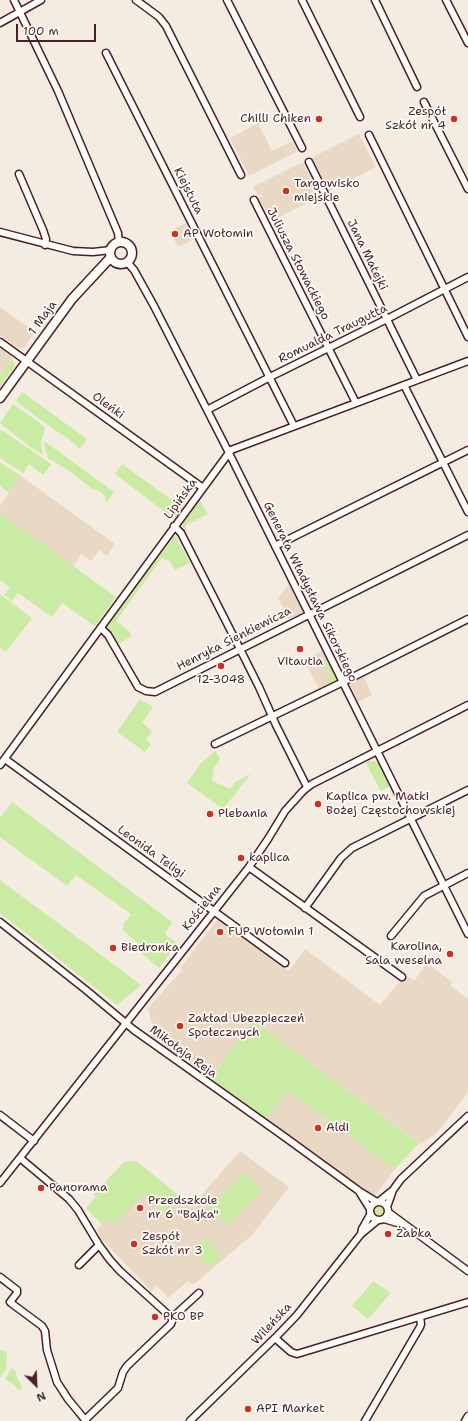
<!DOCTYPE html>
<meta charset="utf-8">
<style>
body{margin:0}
#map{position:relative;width:468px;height:1421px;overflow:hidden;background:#f4ece0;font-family:"Shantell Sans",sans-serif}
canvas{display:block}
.north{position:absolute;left:16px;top:1365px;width:40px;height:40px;-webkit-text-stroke:3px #fdfcf7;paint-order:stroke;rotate:156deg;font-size:11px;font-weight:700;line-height:16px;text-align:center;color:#4a1f2b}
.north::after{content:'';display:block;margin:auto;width:14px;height:18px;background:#4a1f2b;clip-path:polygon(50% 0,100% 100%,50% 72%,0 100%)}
.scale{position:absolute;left:16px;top:24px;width:80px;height:18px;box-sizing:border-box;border:2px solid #4a1f2b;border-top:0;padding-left:5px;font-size:12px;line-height:14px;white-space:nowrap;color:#4a1f2b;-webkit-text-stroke:3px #fdfcf7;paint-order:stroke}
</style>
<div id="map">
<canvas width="468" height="1421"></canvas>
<div class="north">N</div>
<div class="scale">100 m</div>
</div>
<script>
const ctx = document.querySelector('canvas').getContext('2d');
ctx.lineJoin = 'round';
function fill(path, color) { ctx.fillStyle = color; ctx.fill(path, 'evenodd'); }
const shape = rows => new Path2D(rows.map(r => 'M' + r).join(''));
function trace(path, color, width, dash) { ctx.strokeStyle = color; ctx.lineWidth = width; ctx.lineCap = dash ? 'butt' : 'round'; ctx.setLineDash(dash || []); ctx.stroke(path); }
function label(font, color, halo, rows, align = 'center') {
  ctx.font = font + ' "Shantell Sans",sans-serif'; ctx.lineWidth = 3.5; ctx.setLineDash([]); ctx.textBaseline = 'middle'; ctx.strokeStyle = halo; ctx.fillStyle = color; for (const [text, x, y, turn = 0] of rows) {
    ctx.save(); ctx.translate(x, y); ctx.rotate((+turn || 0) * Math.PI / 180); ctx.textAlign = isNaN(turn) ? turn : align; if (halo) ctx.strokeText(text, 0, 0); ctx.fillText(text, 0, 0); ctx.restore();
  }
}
fill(shape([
 [258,123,272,151,291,142,293,143,297,150,296,152,249,176,230,138],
 [359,134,376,167,329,191,313,158,313,157],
 [303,162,319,197,271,221,259,198,263,196,261,194,258,196,253,187],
 [186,223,194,239,178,247,170,231],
 [0,307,35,332,24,348,18,348,0,335],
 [0,347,11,355,12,359,0,375],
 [21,476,115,544,107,556,99,550,91,561,81,554,73,566,0,513,0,506],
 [289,584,302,610,301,614,289,619,278,598],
 [322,651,337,680,319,689,304,660],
 [364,677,372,695,358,702,351,687,351,683],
 [218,919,289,971,305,949,380,1005,405,975,414,981,427,963,452,982,451,986,468,999,468,1092,437,1133,421,1144,253,1021,210,1079,152,1037,154,1033,148,1008,182,970,180,968],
 [287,1090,395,1169,374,1197,357,1184,356,1186,265,1120],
 [240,1151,289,1187,252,1235,193,1285,188,1281,168,1298,157,1286,151,1291,100,1237,97,1229,102,1224,86,1208,96,1197,94,1194,124,1162,136,1161,178,1195,179,1198,191,1207]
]), '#e9d9c4');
fill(shape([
 [12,359,15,366,0,387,0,375],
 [22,392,87,439,80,449,66,437,53,429,16,401],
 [13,404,44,426,45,429,41,442,43,455,30,447,0,423],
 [2,430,51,464,43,475,29,464,23,473,0,458,0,431],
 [44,441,114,492,107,502,105,501,106,498,101,492,93,489,66,469,48,458,44,446],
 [0,462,21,476,9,493,0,486],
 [122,464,183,508,174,519,115,474],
 [199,499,208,514,186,525,186,532,182,525],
 [0,513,116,597,95,626,62,603,52,617,18,593,12,601,4,595,10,587,0,580],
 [174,536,176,537,189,561,189,563,175,570,169,560,167,561,162,558,116,621,129,631,132,636,118,644,107,627],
 [0,594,32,618,6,652,0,648],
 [326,659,337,680,328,685,329,681,328,678,331,676,327,668,324,669,322,664,323,661],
 [140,699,153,707,142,723,152,731,146,740,151,744,145,752,117,732],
 [215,751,220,758,214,768,212,781,230,789,235,782,251,774,223,809,187,783,201,763],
 [369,761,373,761,378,763,390,786,383,790,380,790,366,763],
 [12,802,172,922,165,934,178,944,159,968,141,953,141,946,122,929,124,927,123,925,131,914,76,875,67,886,0,837,0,818],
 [0,880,70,932,141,985,117,1005,0,913],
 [253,1021,419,1143,395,1169,287,1090,265,1120,210,1079],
 [136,1161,178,1195,179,1198,164,1214,144,1194,114,1224,108,1218,102,1224,86,1208,96,1197,94,1194,124,1162],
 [244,1172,262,1190,227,1225,209,1207],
 '374 1211a5 5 0 1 1 10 0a5 5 0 1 1-10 0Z',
 [204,1238,221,1256,209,1267,192,1249],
 [373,1281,391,1293,368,1319,352,1306],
 [0,1350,7,1352,6,1369,0,1378],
 [12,1368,16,1371,16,1374,18,1381,20,1382,22,1389,18,1390,14,1385,5,1379]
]), '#caeba4');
const minor = shape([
 [14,0,58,91,118,233,119,242],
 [136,0,159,17,166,26,241,175],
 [227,0,302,148],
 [302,0,360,117],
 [375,0,417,87],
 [446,0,468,43],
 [0,23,41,0],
 [106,53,294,426],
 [424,102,468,189],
 [369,135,468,337],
 [309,162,417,380],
 [19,174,43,230,46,239,45,245],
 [254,200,356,403],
 [0,232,73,251,93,252,111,250],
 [127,262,134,270,154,306,227,449,468,934],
 [0,342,203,488],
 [404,385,468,512],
 [207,410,270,377,387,319,468,277],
 [174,526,181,533,240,649,259,687,276,725,307,787],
 [275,546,468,450],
 [101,628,108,635,138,687,146,691,155,692,468,535],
 [215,744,343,682,468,619],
 [5,759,285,963],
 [0,765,231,450,468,361],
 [249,867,402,977],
 [305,908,341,858,352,848,468,790],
 [0,922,86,990,134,1030,282,1135,359,1191,377,1202],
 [391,936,424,896,468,873],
 [0,1115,34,1141],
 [20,1158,69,1199,78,1210,99,1245,110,1260,120,1271,173,1319],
 [0,1183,249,867,268,839,285,811,303,791,312,784,468,705],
 [360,1193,370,1209],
 '370 1211a9 9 0 1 1 18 0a9 9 0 1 1-18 0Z',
 [378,1202,393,1190],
 [387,1207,393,1190,401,1179,468,1116],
 [388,1212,468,1271],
 [384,1219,401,1224],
 [361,1234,362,1229,370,1215],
 [79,1265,99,1245],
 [0,1277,17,1290,17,1293,10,1302,11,1303,42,1326,45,1331,47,1350,57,1382,68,1399,86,1421],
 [275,1338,291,1352,297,1354,468,1302],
 [85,1420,118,1388,123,1372,127,1366,171,1324,174,1316,199,1293],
 [190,1421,275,1338,297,1315,361,1234,378,1220],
 [365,1421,420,1327,421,1324,420,1317],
 [465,1421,468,1416]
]);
const major = shape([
 '110 253a11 11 0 1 1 22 0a11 11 0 1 1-22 0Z',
 [0,398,72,299,111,257]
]);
trace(minor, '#4a1f2b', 9);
trace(major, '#4a1f2b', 11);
trace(minor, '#fdfcf7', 6);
trace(major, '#fdfcf7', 8);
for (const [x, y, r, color] of [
 [319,119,4,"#c8321e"],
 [454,119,4,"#c8321e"],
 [286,191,4,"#c8321e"],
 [175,234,4,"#c8321e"],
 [300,649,4,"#c8321e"],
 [221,666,4,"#c8321e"],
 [318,804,4,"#c8321e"],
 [210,814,4,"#c8321e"],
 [241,858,4,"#c8321e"],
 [220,932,4,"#c8321e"],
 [113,948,4,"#c8321e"],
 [450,954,4,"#c8321e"],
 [180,1026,4,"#c8321e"],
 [318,1128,4,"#c8321e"],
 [41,1188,4,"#c8321e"],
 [140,1208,4,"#c8321e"],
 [388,1234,4,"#c8321e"],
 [134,1244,4,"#c8321e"],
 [155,1317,4,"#c8321e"],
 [248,1409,4,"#c8321e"]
]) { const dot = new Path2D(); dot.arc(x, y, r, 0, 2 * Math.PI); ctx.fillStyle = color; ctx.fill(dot); trace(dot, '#fdfcf7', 1.5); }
label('12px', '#4a1f2b', '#fdfcf7', [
 ["Zespół",446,112,"right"],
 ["Szkół nr 4",446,126,"right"],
 ["Chilli Chiken",311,119,"right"],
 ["Targowisko",294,184],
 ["miejskie",294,198],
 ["AP Wołomin",183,234],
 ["Vitautia",300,662,"center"],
 ["12-3048",221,680,"center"],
 ["Kaplica pw. Matki",326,797],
 ["Bożej Częstochowskiej",326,811],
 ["Plebania",218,814],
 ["kaplica",249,858],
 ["FUP Wołomin 1",228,932],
 ["Karolina,",442,947,"right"],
 ["Sala weselna",442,961,"right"],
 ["Biedronka",121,948],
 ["Zakład Ubezpieczeń",188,1019],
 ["Społecznych",188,1033],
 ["Aldi",326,1128],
 ["Panorama",49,1188],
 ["Przedszkole",148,1201],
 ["nr 6 \"Bajka\"",148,1215],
 ["Żabka",396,1234],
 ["Zespół",142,1237],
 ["Szkół nr 3",142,1251],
 ["PKO BP",163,1317],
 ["API Market",256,1409]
], 'left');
label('12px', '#4a1f2b', '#fdfcf7', [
 ["Kiejstuta",188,191,63],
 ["Jana Matejki",367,255,64],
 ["Juliusza Słowackiego",298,264,63],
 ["1 Maja",43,318,-54],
 ["Romualda Traugutta",333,334,-26],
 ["Oleńki",108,406,36],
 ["Lipińska",181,499,-54],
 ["Generała Władysława Sikorskiego",310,592,64],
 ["Henryka Sienkiewicza",234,639,-27],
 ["Leonida Teligi",151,852,36],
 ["Kościelna",202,908,-52],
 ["Mikołaja Reja",183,1052,36],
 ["Wileńska",272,1324,-47]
]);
</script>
